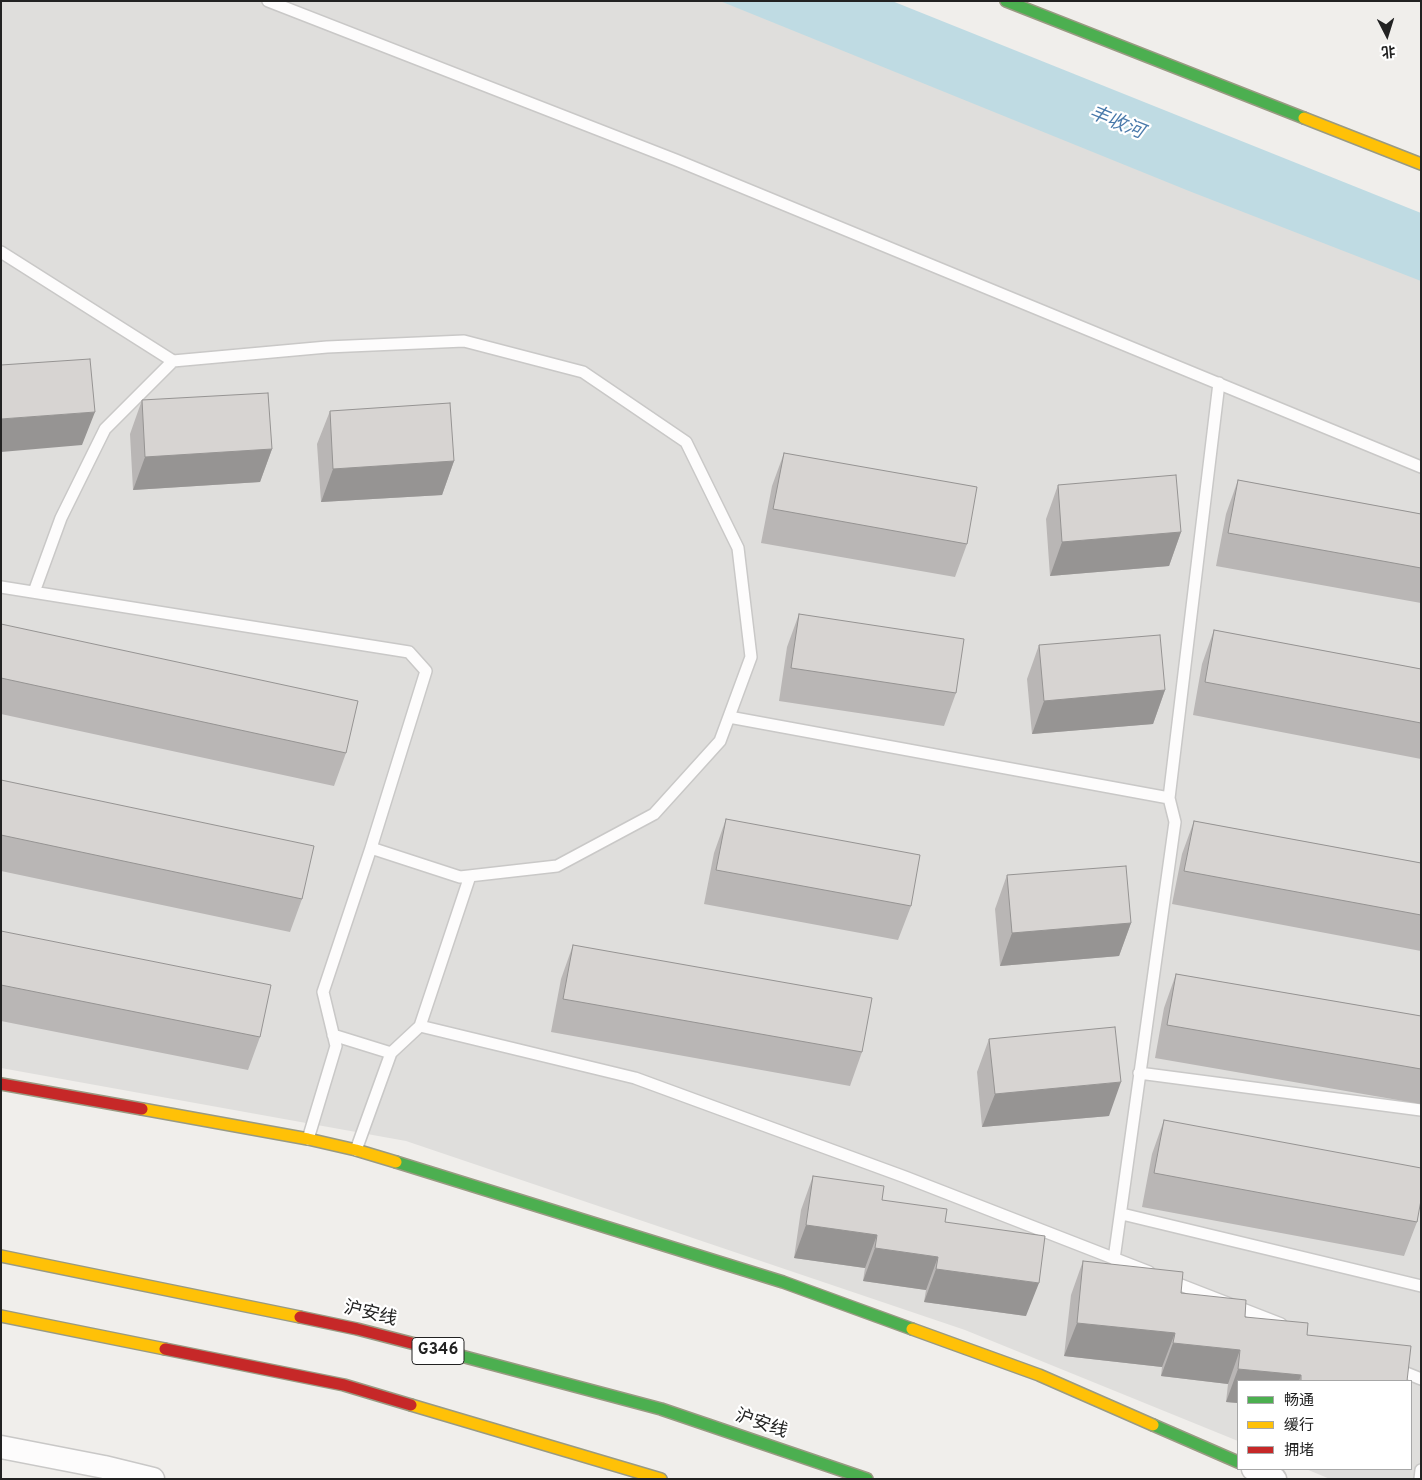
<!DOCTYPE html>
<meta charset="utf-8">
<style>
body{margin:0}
#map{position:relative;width:1422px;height:1480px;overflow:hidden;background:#f0eeeb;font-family:Overpass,"Noto Sans SC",sans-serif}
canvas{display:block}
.frame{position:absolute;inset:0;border:2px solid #222;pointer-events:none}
.legend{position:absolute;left:1237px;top:1380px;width:175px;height:90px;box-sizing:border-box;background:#fff;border:1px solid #a7a7a7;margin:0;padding:6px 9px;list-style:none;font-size:15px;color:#222}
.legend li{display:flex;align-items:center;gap:10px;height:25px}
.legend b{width:25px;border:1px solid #a7a7a7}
.north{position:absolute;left:1362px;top:10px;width:50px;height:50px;-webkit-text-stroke:4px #fff;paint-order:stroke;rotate:175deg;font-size:14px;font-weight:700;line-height:20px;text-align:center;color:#222}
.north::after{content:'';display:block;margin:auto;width:18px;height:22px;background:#222;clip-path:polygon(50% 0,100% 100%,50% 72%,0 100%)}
</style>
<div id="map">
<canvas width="1422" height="1480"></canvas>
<div class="frame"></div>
<ul class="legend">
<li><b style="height:6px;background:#4caf50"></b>畅通</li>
<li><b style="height:6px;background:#ffc107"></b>缓行</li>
<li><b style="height:6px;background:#c62828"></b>拥堵</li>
</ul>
<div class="north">北</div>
</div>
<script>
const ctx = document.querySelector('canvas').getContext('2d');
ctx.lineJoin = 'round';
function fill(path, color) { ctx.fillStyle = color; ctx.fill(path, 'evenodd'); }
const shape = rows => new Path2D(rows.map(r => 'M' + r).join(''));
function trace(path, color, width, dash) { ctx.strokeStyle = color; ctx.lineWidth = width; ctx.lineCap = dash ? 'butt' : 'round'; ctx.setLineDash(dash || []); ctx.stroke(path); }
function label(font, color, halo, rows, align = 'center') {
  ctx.font = font + ' Overpass,"Noto Sans SC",sans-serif'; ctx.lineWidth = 4.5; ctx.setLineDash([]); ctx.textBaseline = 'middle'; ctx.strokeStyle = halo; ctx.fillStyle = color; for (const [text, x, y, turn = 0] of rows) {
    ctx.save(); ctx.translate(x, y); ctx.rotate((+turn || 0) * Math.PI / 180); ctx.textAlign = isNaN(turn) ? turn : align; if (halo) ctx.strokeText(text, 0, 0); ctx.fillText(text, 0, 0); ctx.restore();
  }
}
fill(shape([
 [1,1,725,1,1421,280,1421,1479,1330,1479,1306,1469,1411,1469,1411,1381,1238,1381,1238,1441,965,1330,406,1141,1,1068]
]), '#dfdedc');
fill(shape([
 [720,1,892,1,1421,213,1421,281,1189,191]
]), '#bfdbe3');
const lane = shape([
 [268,1,676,160,1421,467],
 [1,252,173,361],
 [1,587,409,652,426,671,371,848,460,877,557,866,654,814,720,741,751,657,738,548,686,442,583,372,464,341,327,347,173,361,105,429,61,518,34,592],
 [729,717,1169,798],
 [420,1026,635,1078,905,1177,1149,1272],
 [333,1035,391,1053],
 [1139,1073,1421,1110],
 [308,1139,336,1046,323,992,371,848],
 [356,1150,391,1053,420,1026,470,876],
 [1122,1214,1421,1286],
 [1114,1259,1175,822,1169,798,1219,383],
 [1168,1280,1281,1324],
 [1394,1368,1421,1379],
 [1420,1479,1421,1470]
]);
const street = shape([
 [1,1447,104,1467,153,1479],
 [1253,1469,1275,1479]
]);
const fast = shape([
 [1006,1,1304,118],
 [396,1162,783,1282,912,1329],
 [450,1353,661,1409,867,1479],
 [1153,1425,1238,1462]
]);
const slow = shape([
 [1304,118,1421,164],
 [142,1109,308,1139,356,1150,396,1162],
 [1,1256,300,1317],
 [1,1316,165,1349],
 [912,1329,1039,1375,1153,1425],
 [411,1405,661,1479]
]);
const jam = shape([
 [1,1084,142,1109],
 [300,1317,357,1329,450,1353],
 [165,1349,344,1385,411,1405]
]);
trace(lane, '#c9c8c7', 14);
trace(street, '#c9c8c7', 25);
trace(fast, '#999a82', 14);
trace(slow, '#999a82', 14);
trace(jam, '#999a82', 14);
trace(lane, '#fdfcfc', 11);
trace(street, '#fdfcfc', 22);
trace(fast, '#4caf50', 11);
trace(slow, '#ffc107', 11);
trace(jam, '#c62828', 11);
fill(shape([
 [142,400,272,449,260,482,133,490,130,434],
 [330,411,454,461,442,495,321,502,317,444],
 [784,453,967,544,955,577,761,543,772,486],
 [1238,480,1421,514,1421,603,1216,566,1226,514],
 [1058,485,1181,532,1169,566,1050,576,1046,519],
 [799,614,956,693,944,726,779,701,787,647],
 [1,624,346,753,334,786,1,714],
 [1214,630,1421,669,1421,759,1193,715,1202,664],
 [1039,645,1165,690,1153,724,1032,734,1027,679],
 [1,780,302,899,290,932,1,871],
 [726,819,911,906,898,940,704,904,714,853],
 [1194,821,1421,863,1421,951,1172,904,1182,854],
 [1007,875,1131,923,1119,956,1000,966,995,909],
 [1,931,260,1037,248,1070,1,1021],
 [573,945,862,1052,850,1086,551,1032,561,979],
 [1176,974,1421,1016,1421,1104,1155,1058,1164,1008],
 [989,1039,1109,1116,982,1127,977,1072],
 [1164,1120,1417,1222,1404,1256,1142,1207,1152,1154],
 [813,1176,882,1200,945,1222,1026,1316,924,1302,926,1290,863,1281,865,1268,794,1258,801,1210],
 [1083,1261,1181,1293,1245,1317,1307,1335,1407,1381,1238,1381,1238,1403,1226,1402,1228,1384,1161,1376,1162,1367,1064,1356,1071,1295]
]), '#b9b6b5');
fill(shape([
 [95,412,82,445,1,452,1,419],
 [272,449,260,482,133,490,145,457],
 [454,461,442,495,321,502,333,469],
 [1181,532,1169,566,1050,576,1062,542],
 [1165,690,1153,724,1032,734,1044,701],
 [1131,923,1119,956,1000,966,1012,933],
 [1121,1082,1109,1116,982,1127,995,1094],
 [806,1225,877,1235,865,1268,794,1258],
 [875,1248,938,1257,926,1290,863,1281],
 [936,1269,1039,1283,1026,1316,924,1302],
 [1077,1323,1175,1333,1162,1367,1064,1356],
 [1173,1343,1240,1350,1228,1384,1161,1376],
 [1238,1369,1301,1375,1299,1381,1238,1381,1238,1403,1226,1402]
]), '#969493');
const building = shape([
 [90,359,95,412,1,419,1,365,90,359],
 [268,393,272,449,145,457,142,400,268,393],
 [450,403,454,461,333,469,330,411,450,403],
 [784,453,977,487,967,544,773,509,784,453],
 [1176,475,1181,532,1062,542,1058,485,1176,475],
 [1238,480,1421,514,1421,568,1228,533,1238,480],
 [799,614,964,639,956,693,791,668,799,614],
 [1,624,358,701,346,753,1,678,1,624],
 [1214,630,1421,669,1421,723,1205,682,1214,630],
 [1160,635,1165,690,1044,701,1039,645,1160,635],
 [1,780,314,846,302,899,1,835,1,780],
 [726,819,920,855,911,906,716,870,726,819],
 [1194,821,1421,863,1421,915,1184,871,1194,821],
 [1126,866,1131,923,1012,933,1007,875,1126,866],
 [1,931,271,985,260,1037,1,985,1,931],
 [573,945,872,998,862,1052,563,999,573,945],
 [1176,974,1421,1016,1421,1069,1167,1025,1176,974],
 [1115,1027,1121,1082,995,1094,989,1039,1115,1027],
 [1164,1120,1421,1168,1421,1200,1417,1222,1154,1173,1164,1120],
 [813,1176,884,1186,882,1200,947,1209,945,1222,1045,1236,1039,1283,936,1269,938,1257,875,1248,877,1235,806,1225,813,1176],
 [1083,1261,1183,1272,1181,1293,1246,1300,1245,1317,1308,1323,1307,1335,1411,1346,1407,1381,1301,1381,1301,1375,1238,1369,1240,1350,1173,1343,1175,1333,1077,1323,1083,1261]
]);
fill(building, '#d7d4d2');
trace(building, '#969493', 1);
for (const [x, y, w] of [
 [438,1351,52]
]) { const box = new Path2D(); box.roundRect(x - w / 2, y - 13.5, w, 27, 4); ctx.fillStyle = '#fff'; ctx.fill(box); trace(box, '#222', 1); }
label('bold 16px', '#222', null, [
 ["G346",438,1351]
]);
label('18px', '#222', '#fff', [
 ["沪安线",370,1315,14],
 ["沪安线",761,1425,19]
]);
label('italic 19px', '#4a7aab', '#fff', [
 ["丰收河",1116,124,22]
]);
</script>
